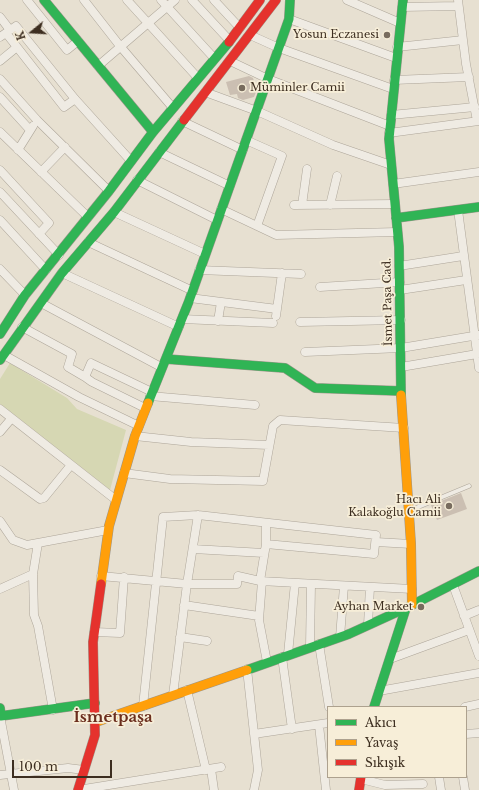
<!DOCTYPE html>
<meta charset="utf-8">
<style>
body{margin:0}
#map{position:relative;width:479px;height:790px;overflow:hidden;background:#e7e0d1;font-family:"Libre Baskerville",serif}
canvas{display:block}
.legend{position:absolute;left:327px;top:706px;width:140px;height:72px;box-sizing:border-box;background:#f7eed8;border:1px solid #ada18e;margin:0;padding:5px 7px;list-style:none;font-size:12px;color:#3d2e20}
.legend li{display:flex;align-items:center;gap:8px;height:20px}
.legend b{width:20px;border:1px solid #ada18e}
.north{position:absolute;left:12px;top:12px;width:40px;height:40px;-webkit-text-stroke:3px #f7eed8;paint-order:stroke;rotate:252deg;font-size:11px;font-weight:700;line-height:16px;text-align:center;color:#3d2e20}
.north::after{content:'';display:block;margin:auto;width:14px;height:18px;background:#3d2e20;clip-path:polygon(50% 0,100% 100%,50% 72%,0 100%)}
.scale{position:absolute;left:12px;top:760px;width:100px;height:18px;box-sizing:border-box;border:2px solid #3d2e20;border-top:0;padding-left:5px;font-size:12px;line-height:14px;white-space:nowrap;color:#3d2e20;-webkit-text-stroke:3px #f7eed8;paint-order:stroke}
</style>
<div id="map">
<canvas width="479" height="790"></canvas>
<ul class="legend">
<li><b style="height:5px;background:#30b455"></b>Akıcı</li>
<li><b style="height:5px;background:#ff9f0a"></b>Yavaş</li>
<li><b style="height:5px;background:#e5322d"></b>Sıkışık</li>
</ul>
<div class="north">K</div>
<div class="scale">100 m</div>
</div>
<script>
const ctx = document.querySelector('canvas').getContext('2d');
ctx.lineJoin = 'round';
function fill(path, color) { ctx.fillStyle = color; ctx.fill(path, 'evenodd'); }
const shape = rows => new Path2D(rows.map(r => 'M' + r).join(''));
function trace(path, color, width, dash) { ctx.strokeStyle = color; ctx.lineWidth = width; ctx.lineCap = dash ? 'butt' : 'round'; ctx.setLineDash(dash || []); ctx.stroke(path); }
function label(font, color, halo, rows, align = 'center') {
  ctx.font = font + ' "Libre Baskerville",serif'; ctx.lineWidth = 3.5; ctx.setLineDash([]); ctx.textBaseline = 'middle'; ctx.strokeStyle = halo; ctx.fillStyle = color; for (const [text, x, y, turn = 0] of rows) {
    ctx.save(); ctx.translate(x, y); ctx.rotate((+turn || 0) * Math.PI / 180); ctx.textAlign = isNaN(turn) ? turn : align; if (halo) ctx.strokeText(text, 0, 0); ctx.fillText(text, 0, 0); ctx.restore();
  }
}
fill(shape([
 [10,363,67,398,77,409,126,430,110,490,0,404,0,379]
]), '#d6d7b3');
fill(shape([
 [249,76,253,78,257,90,254,97,243,100,238,98,237,94,230,95,226,82],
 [461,493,467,509,437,520,431,505]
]), '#cbbfb2');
const lane = shape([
 [411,510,469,486]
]);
const street = shape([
 [27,0,67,50,78,41],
 [84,0,120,46,173,108],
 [127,0,198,78],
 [161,0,214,58],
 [192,0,230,41],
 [214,0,240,28],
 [347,0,400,23],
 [458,0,466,64,477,121],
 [402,7,458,6],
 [0,17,10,30],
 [289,19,396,58],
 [6,33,64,107,75,99],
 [250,35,279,48,393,89],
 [0,37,16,26,75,99,131,161],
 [397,47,463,40],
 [0,61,17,47],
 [230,61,268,79,390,126],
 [98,66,175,0],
 [0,79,37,120,109,191],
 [394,80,469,77],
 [205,92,257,111,333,145,391,165],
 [0,97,30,130],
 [391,115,475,107],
 [182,121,243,150],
 [0,132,88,217],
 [389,133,479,121],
 [246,140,282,156,257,226],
 [18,150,33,126],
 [159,152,230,186],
 [0,170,49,223,39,234],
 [41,172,65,147],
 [137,180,217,220],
 [393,184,479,172],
 [0,192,59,255],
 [294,205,395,204],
 [302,205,307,169],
 [330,205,337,176],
 [221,209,276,235,397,232],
 [458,210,479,368],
 [114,212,205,254],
 [0,220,46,270],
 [88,242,193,291],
 [399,266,463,256],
 [0,269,25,295],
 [199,270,301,274],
 [62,273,179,327],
 [320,287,400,282],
 [400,290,466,280],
 [190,298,277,309],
 [41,303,161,367],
 [276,316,282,273],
 [182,319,273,323],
 [218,321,221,302],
 [300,322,401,320],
 [22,327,72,354,68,367,85,377,91,363,152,392],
 [305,352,401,348,479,335],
 [4,355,79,397,139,426],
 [401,367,477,354],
 [85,377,92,382,145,408],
 [150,396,255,405],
 [0,409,116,500],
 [0,432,11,419],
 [135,436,191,442,269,445],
 [0,470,40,499,44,498,71,465],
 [124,473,170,479,263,481,273,426,280,420,404,428],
 [0,521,13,540,27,545,108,530],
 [376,542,411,544],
 [38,543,33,574,34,615,38,626,53,710],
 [193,549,264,553],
 [101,576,187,584,237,584,238,576,260,581,412,589],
 [260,581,266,544,266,523],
 [262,581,259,620,267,662],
 [453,585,479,656],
 [0,589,33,574],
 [184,605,259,616],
 [464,616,479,610],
 [368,625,370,587],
 [94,632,120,633,124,577],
 [180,637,207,641],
 [340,637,344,586],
 [319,644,329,707],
 [310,647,311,584],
 [288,654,295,583],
 [282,657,292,729],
 [390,659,469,630],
 [247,669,258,770,254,790],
 [187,690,206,770],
 [379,691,479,673],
 [173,695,187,584,198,515],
 [143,706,163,517,198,515,376,535,374,554,266,544],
 [465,707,479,704],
 [0,716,14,790],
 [319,725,326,790],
 [254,734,328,723],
 [466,734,479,733],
 [211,769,214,790],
 [0,775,68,768,84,770],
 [439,777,441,790],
 [463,777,465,790],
 [361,779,385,785,423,784],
 [78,790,221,767]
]);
const fast = shape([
 [44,0,153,132],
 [396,218,479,207],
 [0,334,25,295,109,191,153,132,229,42],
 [166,359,285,368,315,388,401,391],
 [0,360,62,273,114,212,184,120],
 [401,395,399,247,389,139,403,0],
 [148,403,189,301,289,19,290,0],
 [247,670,349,634,406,608,479,571],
 [374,707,406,608],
 [0,708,1,716,95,703]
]);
const slow = shape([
 [401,395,411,544,412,605],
 [101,584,109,526,135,436,148,403],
 [96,722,247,670]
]);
const jam = shape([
 [229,42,260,0],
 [184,120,276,0],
 [78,790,95,735,93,642,101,584],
 [359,790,361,777]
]);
trace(lane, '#ada599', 5);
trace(street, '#ada599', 9);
trace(fast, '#9c958a', 10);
trace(slow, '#9c958a', 10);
trace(jam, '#9c958a', 10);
trace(lane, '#efebe3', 4);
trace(street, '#efebe3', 8);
trace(fast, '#30b455', 9);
trace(slow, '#ff9f0a', 9);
trace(jam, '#e5322d', 9);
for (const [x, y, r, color] of [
 [387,35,4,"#786c5e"],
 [242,88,4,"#786c5e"],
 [449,506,4,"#786c5e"],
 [421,607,4,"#786c5e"]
]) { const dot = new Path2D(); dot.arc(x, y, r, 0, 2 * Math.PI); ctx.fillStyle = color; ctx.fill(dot); trace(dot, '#f7eed8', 1.5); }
label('11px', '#3d2e20', '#f7eed8', [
 ["Yosun Eczanesi",379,35],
 ["Müminler Camii",250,88,"left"],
 ["Hacı Ali",441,500],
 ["Kalakoğlu Camii",441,513],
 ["Ayhan Market",413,607]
], 'right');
label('11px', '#3d2e20', '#f7eed8', [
 ["İsmet Paşa Cad.",388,302,-91]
]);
label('bold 15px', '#6b2e1e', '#f7eed8', [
 ["İsmetpaşa",113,718]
]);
</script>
